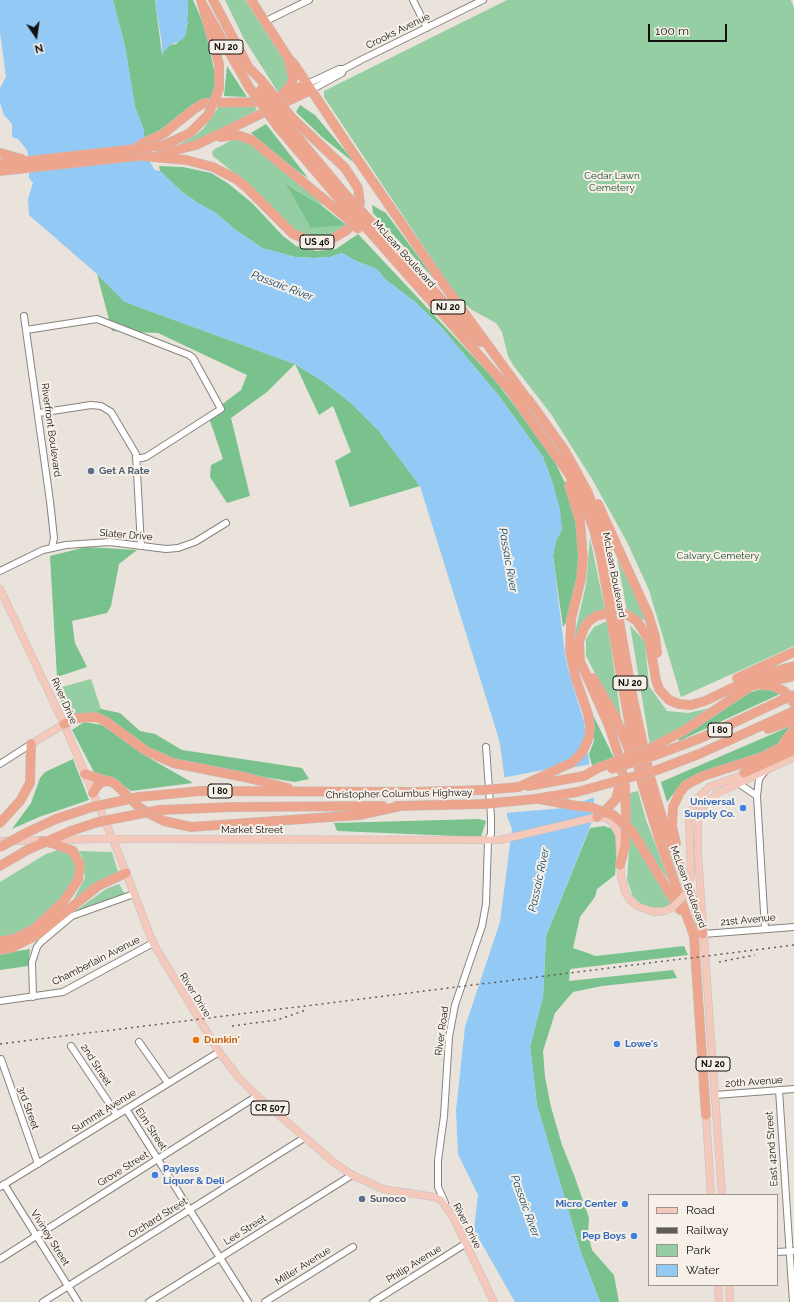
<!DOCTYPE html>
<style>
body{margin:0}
#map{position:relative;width:794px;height:1302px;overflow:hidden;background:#e9e3dc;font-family:Raleway,sans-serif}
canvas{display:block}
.legend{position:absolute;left:648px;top:1194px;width:130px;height:92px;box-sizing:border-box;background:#f6f0e9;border:1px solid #9b9691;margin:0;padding:5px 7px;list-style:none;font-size:12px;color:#12100e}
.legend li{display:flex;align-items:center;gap:8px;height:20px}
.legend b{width:20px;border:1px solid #9b9691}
.north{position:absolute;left:16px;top:16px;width:40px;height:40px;-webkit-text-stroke:3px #f6f0e9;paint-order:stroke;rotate:167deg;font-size:11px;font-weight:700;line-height:16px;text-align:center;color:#12100e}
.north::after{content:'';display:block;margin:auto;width:14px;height:18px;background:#12100e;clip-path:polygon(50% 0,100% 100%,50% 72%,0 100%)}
.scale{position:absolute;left:648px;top:24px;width:79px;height:18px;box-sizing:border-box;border:2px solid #12100e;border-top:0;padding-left:5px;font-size:12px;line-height:14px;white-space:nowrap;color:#12100e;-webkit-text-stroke:3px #f6f0e9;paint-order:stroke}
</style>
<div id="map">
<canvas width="794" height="1302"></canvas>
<ul class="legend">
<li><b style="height:5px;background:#f4c9bb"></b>Road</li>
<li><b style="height:5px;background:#5f5b57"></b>Railway</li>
<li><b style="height:11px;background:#95cea3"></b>Park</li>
<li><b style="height:11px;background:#92c9f5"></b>Water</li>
</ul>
<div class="north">N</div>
<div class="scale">100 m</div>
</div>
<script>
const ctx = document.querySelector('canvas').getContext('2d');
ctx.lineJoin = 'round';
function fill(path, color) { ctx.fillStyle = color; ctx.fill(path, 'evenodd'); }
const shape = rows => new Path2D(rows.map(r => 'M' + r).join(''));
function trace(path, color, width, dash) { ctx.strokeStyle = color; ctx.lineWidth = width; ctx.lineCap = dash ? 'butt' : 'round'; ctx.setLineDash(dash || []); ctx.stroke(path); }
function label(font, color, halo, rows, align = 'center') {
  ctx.font = font + ' Raleway,sans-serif'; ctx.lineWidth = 4; ctx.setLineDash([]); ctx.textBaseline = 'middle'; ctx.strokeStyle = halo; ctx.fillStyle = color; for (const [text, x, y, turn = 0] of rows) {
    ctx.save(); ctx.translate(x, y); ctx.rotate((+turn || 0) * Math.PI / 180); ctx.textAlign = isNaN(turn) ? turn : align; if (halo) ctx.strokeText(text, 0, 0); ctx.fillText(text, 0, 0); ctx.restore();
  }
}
fill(shape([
 [225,0,245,0,289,68,291,74,286,86,278,92,244,39],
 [507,0,791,0,794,8,794,646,681,697,649,590,627,542,592,479,551,414,513,365,508,356,502,332,496,323,472,310,458,298,324,97,324,91],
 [220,105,254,106,257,110,194,142,167,150,193,137,203,129],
 [237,139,247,141,323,203,321,205,287,184,346,225,326,239,307,238,286,222,250,186,213,156,212,152,215,149,230,141],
 [590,538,605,610,587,618,573,641,586,585],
 [617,558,648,622,627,611],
 [607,621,622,725,586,656,586,639,594,627],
 [630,625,645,642,649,686,667,711,688,713,710,708,677,732,650,746],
 [91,679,101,709,92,714,69,716,59,699,62,687],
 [638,791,646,820,669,881,630,823,630,793],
 [630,835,674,904,663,908,645,907,633,897,627,880],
 [61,849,71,855,76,867,73,881,57,904,37,923,19,935,0,938,0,882,46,854],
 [78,851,112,852,118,872,72,902,85,878,82,856],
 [119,884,125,894,74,912,106,889]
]), '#95cea3');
fill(shape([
 [113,0,155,0,162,55,164,51,170,45,176,44,186,34,188,7,187,0,193,0,206,30,215,75,214,95,211,99,147,139,144,137,144,131,135,107,125,47],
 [227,66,247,97,224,96],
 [300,105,315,115,357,165,322,137,296,112],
 [266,124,308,178,286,164,251,133],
 [159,166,183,167,211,173,229,184,252,203,283,236,296,246,317,251,336,249,358,234,495,380,551,454,570,493,579,524,581,558,568,619,563,627,553,556,556,540,562,530,553,484,543,457,499,396,441,327,415,302,385,279,377,269,356,261,342,253,330,257,314,258,295,257,262,248,233,228,216,213,198,203,182,192,160,171],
 [286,184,321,205,346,225,311,228],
 [372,205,386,213,437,282,373,213],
 [97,274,125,302,295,364,324,382,351,403,379,431,420,486,350,507,335,461,351,452,333,406,319,415,295,364,267,392,231,418,250,496,227,503,210,477,211,465,223,459,208,415,241,390,247,375,158,333,112,331],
 [86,547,137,550,119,564,111,606,107,613,72,621,75,643,87,667,57,677,50,556],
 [765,688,782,693,679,741,678,738,745,694],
 [101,709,120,713,140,731,155,734,182,750,302,768,309,779,295,782,187,765,166,759,92,714],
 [593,715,614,758,592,766,589,754,594,741],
 [84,722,102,725,151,759,193,783,131,791,118,782,95,774,72,730],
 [791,726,785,739,770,749,692,777,682,783,667,802,661,782],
 [73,759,89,800,39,817,12,829,31,803,40,778,45,772],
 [479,819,486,821,481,837,337,831,334,823],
 [604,826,613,829,618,842,615,875,597,889,595,897,580,917,573,948,596,956,684,946,688,955,570,969,569,981,673,970,677,978,602,986,573,992,555,1013,543,1051,545,1077,551,1107,562,1145,574,1175,589,1218,588,1233,592,1250,614,1275,619,1302,600,1302,580,1250,537,1105,530,1046,543,997,546,936,590,828],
 [30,949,28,966,0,970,0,954]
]), '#79c28d');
fill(shape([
 [0,0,113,0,125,47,135,107,144,131,144,137,150,162,155,170,160,171,182,192,198,203,216,213,233,228,262,248,295,257,314,258,330,257,342,253,356,261,377,269,385,279,415,302,441,327,499,396,543,457,553,484,560,509,562,530,556,540,553,556,565,654,569,673,584,722,594,801,591,824,546,936,543,997,530,1046,537,1105,580,1250,600,1302,515,1302,474,1230,478,1195,458,1154,456,1111,465,1027,500,922,512,829,507,816,506,789,500,744,494,723,420,486,379,431,351,403,324,382,295,364,125,302,97,274,29,215,28,199,33,183,29,178,29,161,27,150,18,139,12,137,12,124,4,115,0,103,0,88,6,77,0,32],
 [155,0,187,0,188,7,187,20,189,23,186,25,186,34,182,40,170,45,164,51,162,57,162,45]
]), '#92c9f5');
fill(shape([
 [589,746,570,768,592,764,595,797,564,808,505,813,502,778,548,769,562,764]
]), '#e9e3dc');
const minor = shape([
 [413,0,427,28],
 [264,22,309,0],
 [307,84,339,69,344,69],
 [311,90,342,73,344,69,361,60,483,0],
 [24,316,50,501,54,538,52,547],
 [26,330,97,319,189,355,193,358,221,409,146,457,136,459],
 [39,413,91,405,101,406,111,412,136,454,141,546],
 [0,571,43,550,66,545,110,542,166,549,178,548,195,542,226,523],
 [0,764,31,744],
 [738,783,757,796],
 [765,929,757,796,759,779,765,771],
 [703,934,794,927],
 [33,997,32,962,37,947,41,942,72,916,134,894],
 [0,1001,63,992,153,943],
 [139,1042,168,1083],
 [71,1046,117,1115],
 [1,1059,38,1164],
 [779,1090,793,1302],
 [715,1095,794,1089],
 [126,1109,248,1302],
 [4,1184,78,1302],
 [0,1187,219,1052],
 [445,1203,438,1187,438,1160,444,1116,449,1037,455,1005,482,926,486,904,488,840,491,834,491,817,486,747],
 [777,1252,794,1251],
 [0,1259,257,1096],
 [43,1302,304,1138],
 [149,1302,352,1175],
 [265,1302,353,1247],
 [373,1302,465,1244]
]);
const major = shape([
 [0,589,64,724,118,852,153,943,219,1052,239,1078,257,1096,332,1161,352,1175,383,1189,434,1197,441,1200,453,1217,494,1302],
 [31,744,64,724],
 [0,841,103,839,500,840,597,817,606,818,612,822,619,835,621,876,625,892,630,900,637,906,654,912,665,911,673,907],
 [691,875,689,818,696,800,709,787,748,773],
 [706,1115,711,1195],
 [722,1195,698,855,698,819,705,804,716,794,794,757],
 [718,1285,719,1302],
 [729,1285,730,1302]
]);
const highway = shape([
 [201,0,219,64,219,89],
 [213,0,249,68,262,81],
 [251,0,289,59,294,64,351,150,444,285,530,403],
 [204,7,249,87],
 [283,94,290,86,293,79,289,61],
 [285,122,345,194],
 [277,126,345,206],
 [220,137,237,135,252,140,342,214],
 [0,153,22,159],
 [160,154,196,145,311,90],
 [141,156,186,160,213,167,236,179,247,188,293,234,311,241,330,240,347,230,356,217,360,203,358,188,345,168,292,118],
 [0,164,135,149,141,144,163,134,194,109,204,103,263,102,275,98,307,84],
 [0,171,147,155],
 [364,214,480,342],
 [361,222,508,388,569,474,585,506,594,530,601,558,609,604],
 [528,399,565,451,588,493,605,539,617,604],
 [598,504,648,614,655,636,657,653],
 [611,619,630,728,642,783,661,845,694,936,706,1115],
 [619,620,632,694,650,777,666,831,695,905,703,934],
 [593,678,615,716,631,755],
 [737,678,794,652],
 [762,685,773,686,784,691,794,703],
 [64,724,77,718,96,717,105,721,146,751,173,763,244,777,288,788],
 [768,729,794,720],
 [783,744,794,729],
 [651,748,685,730,751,686,794,676],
 [653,756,701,738,784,699],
 [657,770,699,754,794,711],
 [744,773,794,750],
 [85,774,114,783,139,807,152,815,164,821,191,827,359,815,401,806],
 [528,786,584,776],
 [519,787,573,762,583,751,589,737,590,727,588,714,575,676,570,651,571,619,581,579,583,558,580,521,569,485],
 [93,793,97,786,102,782,110,781],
 [139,797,200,791,412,792,483,790],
 [539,799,577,806],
 [396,806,484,804],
 [159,810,233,807,383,806],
 [597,817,605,811,616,799,621,780],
 [0,823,20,801,30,783,31,744],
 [71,831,98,822],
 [632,831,680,910],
 [28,832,56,819,92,807],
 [676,843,672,826,673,807,680,792,686,785,703,776,762,757,794,741],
 [620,865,625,846,626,819,625,785,618,753,609,726,580,661,579,642,584,628,589,621,596,616,613,612,626,614,637,621,649,640,656,680,659,689,669,700,679,704,691,705,705,701,757,676,794,666],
 [0,866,27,850],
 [0,941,14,939,34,929,63,902,78,880,80,865,73,851,55,844,42,841],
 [0,950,11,948,37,935,98,886,126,873]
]);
trace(minor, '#89837d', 8);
trace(major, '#c1c1c0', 8);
trace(highway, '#c1c1c0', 10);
trace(minor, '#fff', 6);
trace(major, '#f4c9bb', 7);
trace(highway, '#eda58d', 9);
trace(shape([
 [719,962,755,955],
 [232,1026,277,1020,306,1010],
 [0,1044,794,945]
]), '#5f5b57', 1.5, [2, 4]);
const majorBridge = shape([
 [673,907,686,894,691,875]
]);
const highwayBridge = shape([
 [262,81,292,118],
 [249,87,277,126],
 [261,89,285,122],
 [135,149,164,145,190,133,208,115,219,89],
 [345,194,364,214],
 [345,206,361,222],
 [342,214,358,229],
 [609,604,611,619],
 [617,604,619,620],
 [784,699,794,695],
 [612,769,653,756],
 [584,776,598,768,651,748],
 [483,790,519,787],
 [484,804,535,799,577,792,657,770],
 [577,806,590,807,613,815,632,831],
 [92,807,139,797],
 [98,822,159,810],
 [0,847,28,832],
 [27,850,71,831]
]);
trace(majorBridge, '#c1c1c0', 8, []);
trace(highwayBridge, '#c1c1c0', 10, []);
trace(majorBridge, '#f4c9bb', 7);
trace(highwayBridge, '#eda58d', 9);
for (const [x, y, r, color] of [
 [91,471,4,"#5c6f8a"],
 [743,808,4,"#3f7fe0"],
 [196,1040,4,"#e8710a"],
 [617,1044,4,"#3f7fe0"],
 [155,1175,4,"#3f7fe0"],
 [362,1199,4,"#5c6f8a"],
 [625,1204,4,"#3f7fe0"],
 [634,1236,4,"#3f7fe0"]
]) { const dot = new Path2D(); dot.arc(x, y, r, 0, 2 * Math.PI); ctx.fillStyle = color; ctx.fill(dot); trace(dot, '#f6f0e9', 1.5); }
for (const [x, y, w] of [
 [226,47,34],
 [317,242,34],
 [448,307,34],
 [630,683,34],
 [720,730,24],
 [220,791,24],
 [713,1064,34],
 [270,1108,38]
]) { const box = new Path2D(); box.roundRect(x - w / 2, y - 7, w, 14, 3); ctx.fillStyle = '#f6f0e9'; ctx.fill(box); trace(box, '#12100e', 1); }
label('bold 9px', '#12100e', null, [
 ["NJ 20",226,47],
 ["US 46",317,242],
 ["NJ 20",448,307],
 ["NJ 20",630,683],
 ["I 80",720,730],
 ["I 80",220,791],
 ["NJ 20",713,1064],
 ["CR 507",270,1108]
]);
label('10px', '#12100e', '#f6f0e9', [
 ["Crooks Avenue",398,31,-26],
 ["McLean Boulevard",404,254,48],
 ["Riverfront Boulevard",51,430,82],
 ["Slater Drive",126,535,5],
 ["McLean Boulevard",614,575,79],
 ["River Drive",64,701,66],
 ["Christopher Columbus Highway",399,794,-1],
 ["Market Street",252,830],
 ["McLean Boulevard",688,887,70],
 ["21st Avenue",748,920,-5],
 ["Chamberlain Avenue",96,961,-27],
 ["River Drive",195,995,58],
 ["River Road",442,1031,-82],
 ["2nd Street",96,1065,57],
 ["20th Avenue",754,1082,-4],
 ["3rd Street",28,1108,70],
 ["Summit Avenue",104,1111,-32],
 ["Elm Street",151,1129,57],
 ["East 42nd Street",772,1149,-94],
 ["Grove Street",123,1169,-32],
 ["Orchard Street",158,1218,-32],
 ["River Drive",467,1226,63],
 ["Lee Street",245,1230,-32],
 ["Viviney Street",50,1238,58],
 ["Philip Avenue",414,1264,-32],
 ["Miller Avenue",303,1266,-32]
]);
label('10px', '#174d2a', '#f6f0e9', [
 ["Cedar Lawn",612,176],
 ["Cemetery",612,188],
 ["Calvary Cemetery",718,556]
]);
label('bold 10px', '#4e5e75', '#f6f0e9', [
 ["Get A Rate",99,471],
 ["Sunoco",370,1199]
], 'left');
label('bold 10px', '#366cbe', '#f6f0e9', [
 ["Universal",735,802],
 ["Supply Co.",735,814],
 ["Lowe's",625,1044,"left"],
 ["Payless",163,1169,"left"],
 ["Liquor & Deli",163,1181,"left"],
 ["Micro Center",617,1204],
 ["Pep Boys",626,1236]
], 'right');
label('bold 10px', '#c56008', '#f6f0e9', [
 ["Dunkin'",204,1040]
], 'left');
label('italic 11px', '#0f4669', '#f6f0e9', [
 ["Passaic River",282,286,21],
 ["Passaic River",508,560,80],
 ["Passaic River",539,880,-78],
 ["Passaic River",525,1206,70]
]);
</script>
